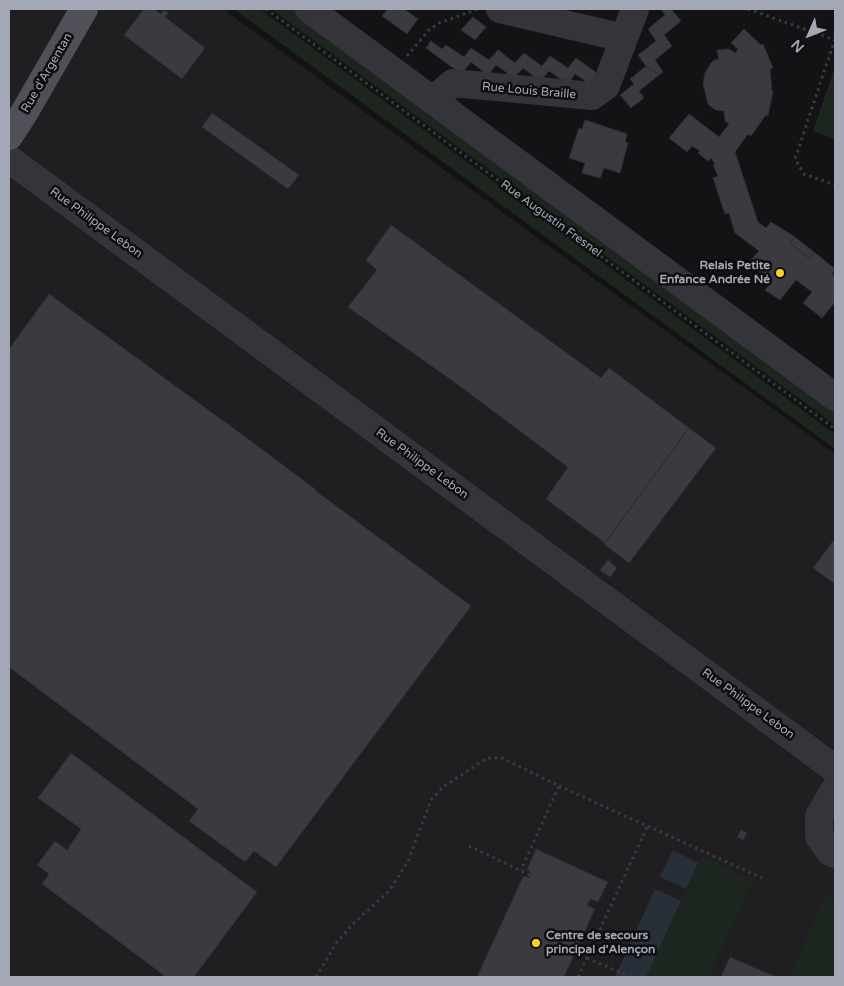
<!DOCTYPE html>
<meta charset="utf-8">
<style>
body{margin:0}
#map{position:relative;width:844px;height:986px;overflow:hidden;background:#131315;font-family:"Varela Round",sans-serif}
canvas{display:block}
.frame{position:absolute;inset:0;border:10px solid #a4a7b6;pointer-events:none}
.north{position:absolute;left:784px;top:10px;width:50px;height:50px;-webkit-text-stroke:4px #0e0e10;paint-order:stroke;rotate:226deg;font-size:14px;font-weight:700;line-height:20px;text-align:center;color:#a4a7b6}
.north::after{content:'';display:block;margin:auto;width:18px;height:22px;background:#a4a7b6;clip-path:polygon(50% 0,100% 100%,50% 72%,0 100%)}
</style>
<div id="map">
<canvas width="844" height="986"></canvas>
<div class="frame"></div>
<div class="north">N</div>
</div>
<script>
const ctx = document.querySelector('canvas').getContext('2d');
ctx.lineJoin = 'round';
function fill(path, color) { ctx.fillStyle = color; ctx.fill(path, 'evenodd'); }
const shape = rows => new Path2D(rows.map(r => 'M' + r).join(''));
function trace(path, color, width, dash) { ctx.strokeStyle = color; ctx.lineWidth = width; ctx.lineCap = dash ? 'butt' : 'round'; ctx.setLineDash(dash || []); ctx.stroke(path); }
function label(font, color, halo, rows, align = 'center') {
  ctx.font = font + ' "Varela Round",sans-serif'; ctx.lineWidth = 5; ctx.setLineDash([]); ctx.textBaseline = 'middle'; ctx.strokeStyle = halo; ctx.fillStyle = color; for (const [text, x, y, turn = 0] of rows) {
    ctx.save(); ctx.translate(x, y); ctx.rotate((+turn || 0) * Math.PI / 180); ctx.textAlign = isNaN(turn) ? turn : align; if (halo) ctx.strokeText(text, 0, 0); ctx.fillText(text, 0, 0); ctx.restore();
  }
}
fill(shape([
 [9,9,223,9,835,454,835,977,9,977]
]), '#1f1f22');
fill(shape([
 [234,9,260,9,835,434,835,449],
 [271,9,294,9,835,409,835,425],
 [835,67,835,139,813,131],
 [703,855,753,881,709,977,646,977],
 [830,895,835,898,835,977,789,977,824,898]
]), '#1d251f');
fill(shape([
 [673,850,698,863,686,889,660,877],
 [655,889,681,901,646,977,615,977]
]), '#292f39');
const building = shape([
 [144,9,153,9,161,14,164,10,168,13,165,17,205,48,182,79,124,35,144,9],
 [388,9,404,9,418,19,407,34,382,16,388,9],
 [661,9,674,9,672,10,681,21,664,35,672,46,655,60,663,72,659,75,646,66,638,55,656,41,648,29,665,15,661,9],
 [473,17,486,27,475,40,461,30,473,17],
 [744,29,761,45,763,44,773,68,770,69,772,91,773,92,768,116,766,115,751,136,748,134,735,152,758,222,766,228,771,222,795,237,790,243,809,258,814,252,835,269,832,274,835,277,835,302,822,318,803,303,812,292,796,280,780,300,765,290,772,282,758,271,760,269,750,261,759,251,735,233,729,213,725,214,713,178,718,176,713,165,715,164,711,158,708,161,698,153,700,151,692,146,687,152,669,138,689,114,719,137,729,124,725,121,724,111,715,110,708,104,703,84,705,73,711,63,714,60,719,59,717,50,729,49,735,53,738,49,731,43,744,29],
 [431,41,442,49,446,45,464,57,471,48,489,60,498,50,515,63,524,53,542,66,550,56,568,68,576,58,601,76,593,86,575,74,568,84,549,71,540,81,523,68,514,78,496,65,488,75,471,62,461,74,426,48,431,41],
 [646,66,659,75,639,91,644,98,631,108,620,95,634,84,630,79,646,66],
 [212,113,299,175,288,189,202,127,212,113],
 [585,120,627,134,625,142,628,143,620,173,604,168,600,178,582,173,585,163,569,158,579,128,582,129,585,120],
 [391,225,601,378,609,368,689,428,605,543,546,499,568,467,457,384,348,307,377,270,366,260,391,225],
 [795,237,814,252,809,258,790,243,795,237],
 [49,294,255,444,315,489,316,491,471,606,276,867,254,851,245,862,189,821,198,809,9,667,9,349,49,294],
 [689,428,716,448,629,563,604,544,689,428],
 [833,541,835,542,835,584,813,568,833,541],
 [608,560,617,568,610,577,600,570,608,560],
 [71,753,257,892,194,977,166,977,42,884,49,874,37,865,55,841,67,850,81,829,38,798,71,753],
 [741,830,747,833,743,840,737,837,741,830],
 [536,849,608,882,598,902,590,899,587,906,595,909,564,977,477,977,522,879,524,876,529,878,531,872,527,870,536,849],
 [730,957,776,977,721,977,730,957]
]);
fill(building, '#3a3b40');
trace(building, '#2e2d31', 1);
trace(shape([
 [266,9,835,429],
 [748,9,835,40],
 [835,39,795,159,804,174,835,185],
 [407,56,429,30,439,23,478,9],
 [559,786,762,878],
 [469,846,530,875],
 [587,958,631,977],
 [316,977,337,942,354,923,390,890,408,861,431,800,443,787,487,758,502,758,559,786,521,870],
 [578,977,647,827]
]), '#3a3b41', 3, [2.5, 4]);
trace(shape([
 [309,9,835,397],
 [500,9,624,38],
 [433,100,453,83,592,96,606,86,635,9],
 [9,159,835,769],
 [835,789,819,816,819,836,830,852,835,854]
]), '#34343a', 28);
trace(shape([
 [9,136,24,113,84,9]
]), '#505059', 28);
for (const [x, y, r, color] of [
 [780,273,5,"#fad226"],
 [536,943,5,"#fad226"]
]) { const dot = new Path2D(); dot.arc(x, y, r, 0, 2 * Math.PI); ctx.fillStyle = color; ctx.fill(dot); trace(dot, '#0e0e10', 2); }
label('12px', '#a4a7b6', '#0e0e10', [
 ["Rue d'Argentan",47,73,-60],
 ["Rue Louis Braille",529,91,5],
 ["Rue Augustin Fresnel",551,219,36],
 ["Rue Philippe Lebon",96,223,36],
 ["Rue Philippe Lebon",422,464,36],
 ["Rue Philippe Lebon",748,704,36]
]);
label('bold 12px', '#a4a7b6', '#0e0e10', [
 ["Relais Petite",770,266],
 ["Enfance Andrée Né",770,280],
 ["Centre de secours",546,936,"left"],
 ["principal d'Alençon",546,950,"left"]
], 'right');
</script>
